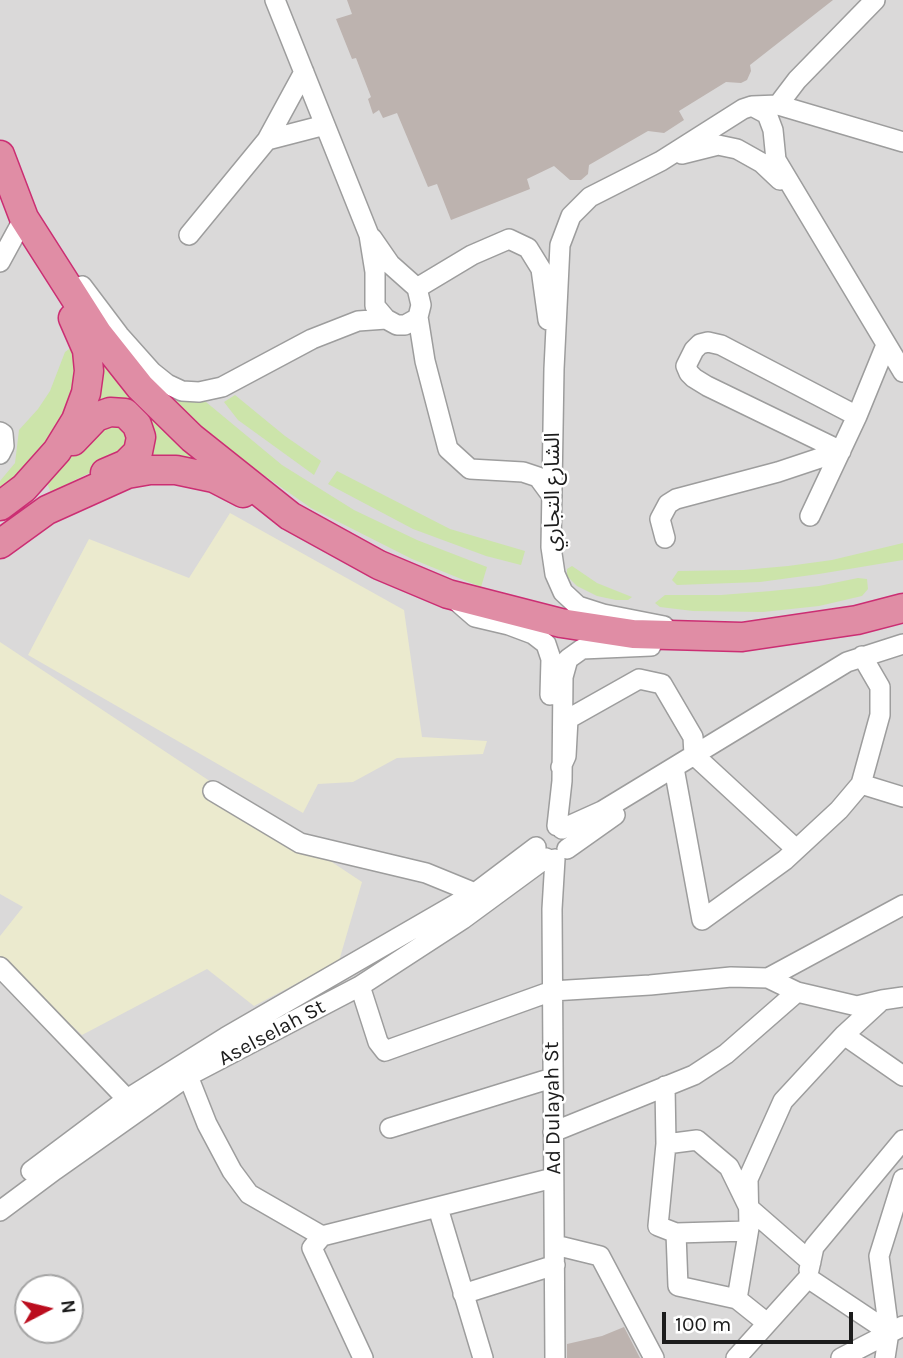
<!DOCTYPE html>
<meta charset="utf-8">
<style>
body{margin:0}
#map{position:relative;width:903px;height:1358px;overflow:hidden;background:#ece8e2;font-family:Karla,sans-serif}
canvas{display:block}
.north{position:absolute;left:14px;top:1274px;width:70px;height:70px;box-sizing:border-box;background:#fff;border:2px solid #a4a4a4;border-radius:50%;rotate:83deg;font-size:19px;font-weight:700;line-height:28px;text-align:center;color:#1c1c1c}
.north::after{content:'';display:block;margin:auto;width:24px;height:32px;background:#bb0d1e;clip-path:polygon(50% 0,100% 100%,50% 72%,0 100%)}
.scale{position:absolute;left:662px;top:1312px;width:191px;height:32px;box-sizing:border-box;border:4px solid #1c1c1c;border-top:0;padding-left:9px;font-size:21px;line-height:24px;white-space:nowrap;color:#1c1c1c;-webkit-text-stroke:5px #fff;paint-order:stroke}
</style>
<div id="map">
<canvas width="903" height="1358"></canvas>
<div class="north">N</div>
<div class="scale">100 m</div>
</div>
<script>
const ctx = document.querySelector('canvas').getContext('2d');
ctx.lineJoin = 'round';
function fill(path, color) { ctx.fillStyle = color; ctx.fill(path, 'evenodd'); }
const shape = rows => new Path2D(rows.map(r => 'M' + r).join(''));
function trace(path, color, width, dash) { ctx.strokeStyle = color; ctx.lineWidth = width; ctx.lineCap = dash ? 'butt' : 'round'; ctx.setLineDash(dash || []); ctx.stroke(path); }
function label(font, color, halo, rows, align = 'center') {
  ctx.font = font + ' Karla,"Noto Sans Arabic",sans-serif'; ctx.lineWidth = 5; ctx.setLineDash([]); ctx.textBaseline = 'middle'; ctx.strokeStyle = halo; ctx.fillStyle = color; for (const [text, x, y, turn = 0] of rows) {
    ctx.save(); ctx.translate(x, y); ctx.rotate((+turn || 0) * Math.PI / 180); ctx.textAlign = isNaN(turn) ? turn : align; if (halo) ctx.strokeText(text, 0, 0); ctx.fillText(text, 0, 0); ctx.restore();
  }
}
fill(shape([
 [0,0,903,0,903,1358,0,1358],
 [28,1288,70,1288,70,1330,28,1330]
]), '#dad9d9');
fill(shape([
 [230,513,404,610,422,737,487,741,483,754,397,758,353,782,318,784,303,813,28,655,89,539,189,578],
 [0,642,362,882,339,961,254,1006,207,969,82,1035,0,961,0,936,23,907,0,894]
]), '#ebeace');
fill(shape([
 [72,347,76,353,75,398,39,456,0,491,0,481,15,463,19,430,38,409,50,391,65,352],
 [96,354,211,468,136,463,148,447,97,409],
 [235,395,285,436,321,461,314,475,238,420,224,402],
 [175,401,206,402,282,465,354,510,417,540,487,567,481,587,412,559,311,508,215,441],
 [98,424,124,424,130,453,73,481,52,495,47,483],
 [337,471,450,529,525,551,521,565,486,556,413,529,328,484],
 [903,543,903,560,819,574,760,582,677,585,672,580,678,571,743,570,788,566,832,560],
 [572,566,597,583,632,597,628,600,616,600,597,596,577,586,567,576,567,569],
 [858,578,867,579,868,589,862,596,819,606,763,612,693,611,660,607,655,603,665,595,721,595,771,591,819,586]
]), '#cce4aa');
fill(shape([
 [347,0,833,0,750,65,751,71,747,80,741,83,726,82,679,111,684,120,664,133,648,131,589,165,588,174,581,180,570,180,554,166,527,179,530,189,451,220,437,184,428,187,397,113,383,118,379,110,373,114,368,99,371,97,356,58,352,59,336,19,352,14],
 [624,1327,640,1358,567,1358,567,1344,602,1336]
]), '#bdb3af');
const minor = shape([
 [275,0,369,235,375,272,375,306,386,319,397,325,405,325,414,320,418,317,421,305,417,288,472,255,509,239,528,248,541,269,548,320],
 [778,105,797,80,875,0],
 [752,106,778,105,903,142],
 [267,140,325,125],
 [682,154,718,145,737,149,762,163,780,180],
 [189,235,267,140,304,72],
 [372,238,390,264,417,288],
 [0,262,24,218,31,226],
 [82,286,119,335,152,372,167,384,182,391,199,392,222,387,312,339,358,321,386,319],
 [418,317,425,361,448,449,470,469,523,472,538,477,552,496],
 [0,432,3,434,4,446,0,454],
 [841,451,707,386,694,378,689,373,686,366,694,350,700,344,708,342,721,345,857,416],
 [810,516,857,416,886,345],
 [665,538,660,519,668,504,676,499,778,472,841,451],
 [452,597,475,617,509,625,533,634,546,644,551,659,550,695],
 [664,626,603,614,578,606,563,592,555,574,551,547,554,369,560,245,571,216,590,197,661,161,743,109,752,106,767,114,773,130,776,160,903,372],
 [561,767,566,756,568,719,639,679,662,684,693,737,694,755,796,849],
 [674,768,702,920,785,860,839,810,861,784,880,715,880,687,862,656],
 [861,784,903,797],
 [213,791,300,843,426,873,475,893],
 [557,826,562,781,563,677,568,659,582,649,651,646],
 [562,829,602,811,847,662,903,644],
 [567,849,615,815],
 [0,967,127,1099],
 [768,978,903,905],
 [360,986,378,1042,385,1051,552,991,650,985,731,977,768,978,797,992,857,1006,882,1000],
 [844,1035,903,1076],
 [188,1076,207,1124,232,1171,249,1194,322,1236],
 [665,1086,666,1144,697,1140,729,1167,749,1208,811,1262],
 [390,1128,552,1078],
 [553,1132,694,1075,726,1054,797,992],
 [666,1144,658,1226,676,1233],
 [31,1171,127,1099,226,1037,475,893,536,847],
 [438,1208,483,1358],
 [0,1211,55,1170,188,1076,360,986,463,919,546,858],
 [748,1231,676,1233,678,1286,737,1299,767,1323],
 [555,1245,600,1256,654,1358],
 [809,1270,814,1247,903,1140],
 [463,1294,555,1265],
 [737,1299,749,1228,748,1179,783,1101,844,1035,882,1000,903,997],
 [363,1358,312,1248,322,1236,553,1178],
 [555,1358,552,909,555,859],
 [736,1358,808,1278,889,1332],
 [841,1358,903,1326],
 [885,1358,889,1332,879,1256,903,1179]
]);
const highway = shape([
 [0,155,24,218,98,334,140,387,192,438,290,516,379,565,448,594,561,623,633,634,742,637,857,620,903,608],
 [73,441,96,417,110,412,125,413,137,425,141,437,138,452,126,464,105,473],
 [0,506,24,488,57,451,76,420,86,393,89,371,87,350,73,318],
 [0,544,47,510,127,474,150,470,176,470,214,478,243,493]
]);
trace(minor, '#9d9d9d', 22);
trace(highway, '#cb2e73', 31);
trace(minor, '#fff', 19);
trace(highway, '#e08da5', 28);
label('21px', '#1c1c1c', '#fff', [
 ["الشارع التجاري",553,492,-90],
 ["Aselselah St",272,1033,-28],
 ["Ad Dulayah St",553,1108,-91]
]);
</script>
